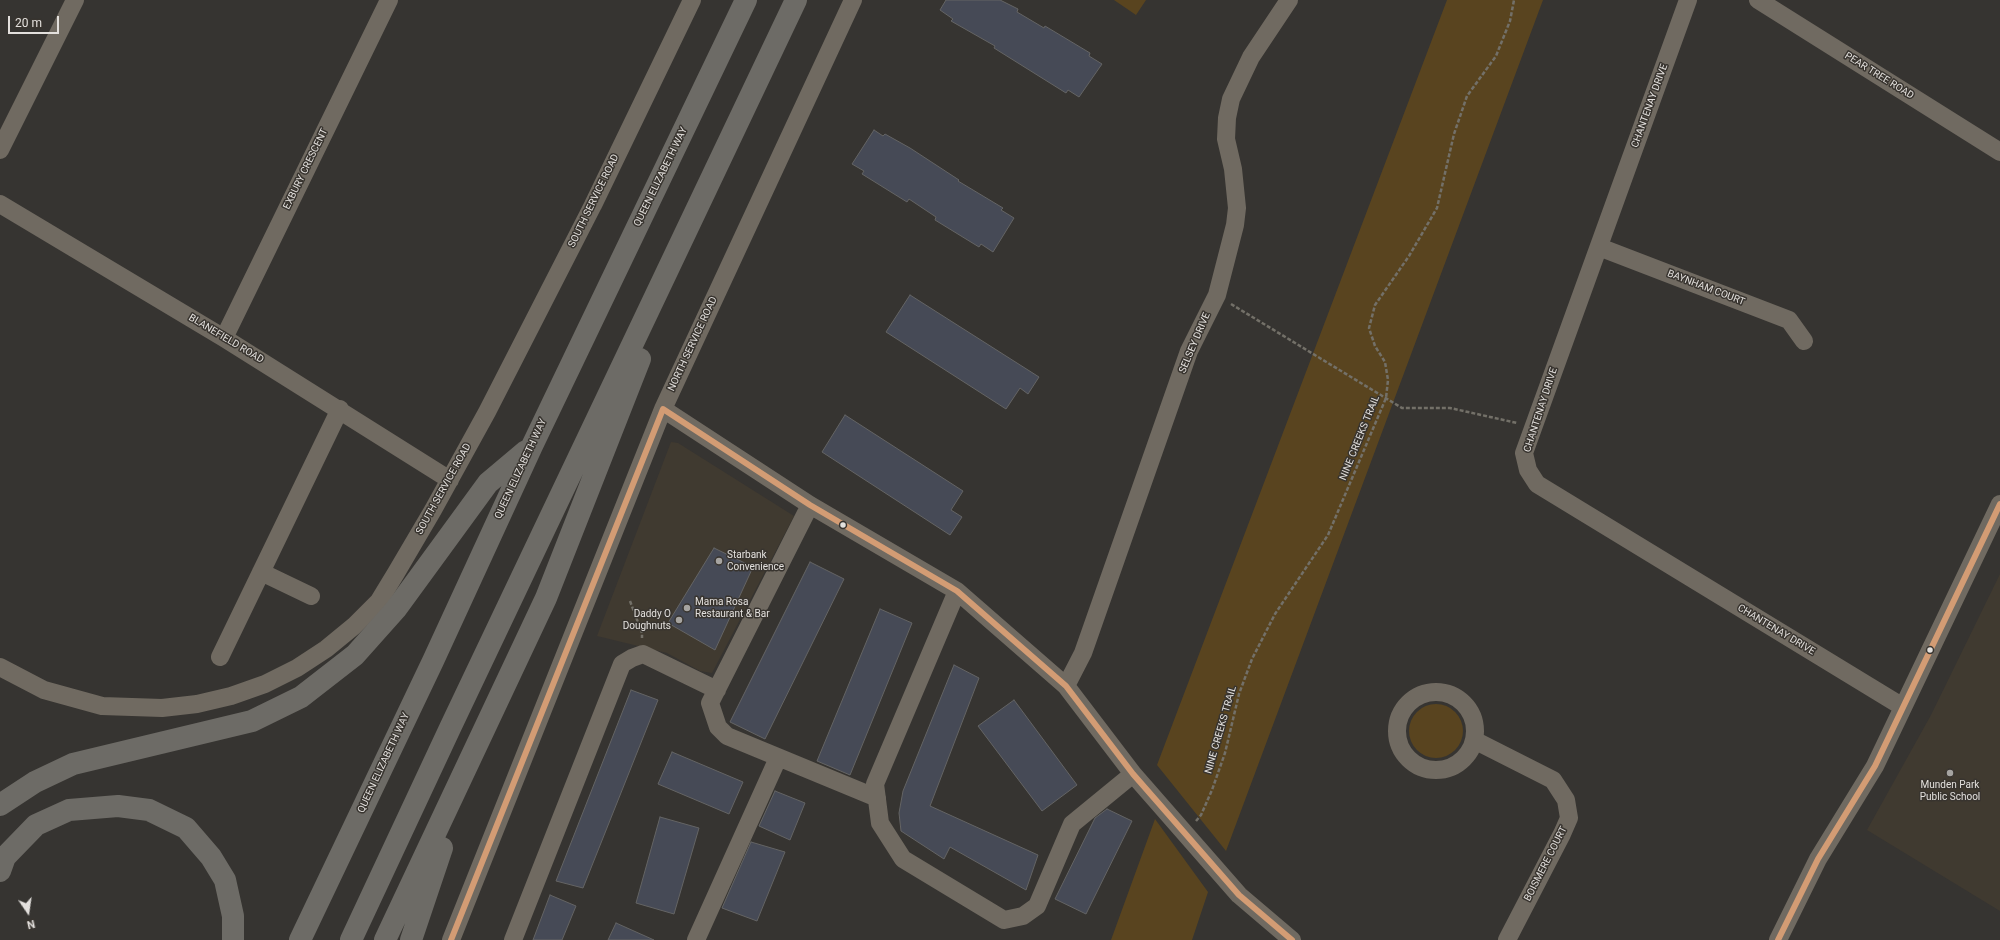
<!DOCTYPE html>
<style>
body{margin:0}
#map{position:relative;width:2000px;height:940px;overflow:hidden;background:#363431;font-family:Roboto,sans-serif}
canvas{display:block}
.north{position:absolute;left:8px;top:892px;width:40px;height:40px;-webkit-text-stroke:3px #38342f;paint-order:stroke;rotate:167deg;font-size:11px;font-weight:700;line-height:16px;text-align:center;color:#e3e0dd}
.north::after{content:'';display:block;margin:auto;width:14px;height:18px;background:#e3e0dd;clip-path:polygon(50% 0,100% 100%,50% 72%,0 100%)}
.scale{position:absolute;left:8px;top:16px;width:51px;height:18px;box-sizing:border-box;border:2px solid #e3e0dd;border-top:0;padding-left:5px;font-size:12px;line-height:14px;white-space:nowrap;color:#e3e0dd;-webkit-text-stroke:3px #38342f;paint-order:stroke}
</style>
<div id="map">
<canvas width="2000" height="940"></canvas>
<div class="north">N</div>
<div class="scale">20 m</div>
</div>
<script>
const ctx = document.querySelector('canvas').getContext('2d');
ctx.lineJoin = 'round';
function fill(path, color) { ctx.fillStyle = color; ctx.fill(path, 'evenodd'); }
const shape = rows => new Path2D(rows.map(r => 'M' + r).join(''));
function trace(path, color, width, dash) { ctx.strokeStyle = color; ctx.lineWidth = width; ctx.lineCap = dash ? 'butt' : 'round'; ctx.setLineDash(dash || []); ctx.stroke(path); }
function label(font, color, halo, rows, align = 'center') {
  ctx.font = font + ' Roboto,sans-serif'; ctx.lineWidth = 3; ctx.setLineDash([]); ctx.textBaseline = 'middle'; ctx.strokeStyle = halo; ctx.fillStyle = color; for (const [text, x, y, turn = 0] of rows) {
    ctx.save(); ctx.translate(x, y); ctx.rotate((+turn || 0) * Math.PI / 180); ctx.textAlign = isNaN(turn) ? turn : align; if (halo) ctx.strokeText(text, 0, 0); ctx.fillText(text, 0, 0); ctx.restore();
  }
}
fill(shape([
 [671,442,678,443,794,516,712,673,700,671,667,653,597,636],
 [2000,574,2000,911,1867,830,1931,715]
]), '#403a30');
fill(shape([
 [1114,0,1146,0,1136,15],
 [1447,0,1543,0,1226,851,1157,765],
 '1409 731a27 27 0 1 1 54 0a27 27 0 1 1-54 0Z',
 [1155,819,1208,892,1192,940,1111,940]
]), '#59441f');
const building = shape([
 [946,0,1000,0,1018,9,1017,12,1044,28,1045,26,1090,53,1089,56,1102,64,1079,97,1068,90,1066,93,994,48,995,46,951,21,953,19,940,10,946,0],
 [874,130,883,136,885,134,910,148,959,180,958,181,1003,208,1001,210,1014,218,993,252,981,244,979,247,935,220,936,217,909,199,907,202,862,174,864,171,852,164,874,130],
 [910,295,1039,377,1028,394,1020,388,1006,409,886,332,910,295],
 [845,415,963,491,951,510,962,517,950,535,822,452,845,415],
 [714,548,753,567,715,650,668,623,714,548],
 [810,562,844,579,765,739,730,722,810,562],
 [880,609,912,623,850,775,817,761,880,609],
 [954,665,979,678,930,806,1038,855,1026,890,950,847,944,859,901,831,899,813,903,791,954,665],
 [631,690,658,700,583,888,556,881,631,690],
 [1014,700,1077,785,1042,811,978,726,1014,700],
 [672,752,743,782,729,814,658,784,672,752],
 [775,791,805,803,790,840,759,826,775,791],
 [1107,809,1132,821,1086,914,1055,899,1095,818,1107,809],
 [660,817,699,828,674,914,636,903,660,817],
 [751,842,785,852,757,921,722,908,751,842],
 [550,895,576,906,562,940,533,940,550,895],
 [616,923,654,940,608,940,616,923]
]);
fill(building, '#464a56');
trace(building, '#646464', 1);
trace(shape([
 [1231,304,1402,408,1450,408,1517,423],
 [630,601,642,633,642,638],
 [1196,821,1201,815,1212,790,1225,753,1239,694,1252,659,1275,614,1328,535,1386,398,1388,380,1385,362,1375,346,1369,328,1375,305,1409,256,1437,208,1454,134,1467,96,1496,56,1510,21,1514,0]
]), '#737068', 2.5, [4, 2]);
trace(shape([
 [1688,0,1524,453,1528,470,1537,484,1903,707],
 [1758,0,2000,152],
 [0,150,75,0],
 [0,204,224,338,450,480],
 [1599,247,1789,320,1804,341],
 [224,338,389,0],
 [663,409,810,505,957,591,1066,686,1133,774,1239,895,1292,940],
 [810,505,710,703,718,727,727,736,877,798],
 [261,572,311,596],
 [957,591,875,784,880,823,903,859,1004,920,1023,916,1037,906,1072,824,1133,774],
 [220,657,340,409],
 [0,667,44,690,102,706,162,708,197,704,231,696,265,684,297,668,326,649,354,626,379,601,396,573,433,510,487,412,593,205,692,0],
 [1066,686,1083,653,1189,351,1217,295,1235,225,1237,208,1233,169,1226,139,1227,118,1231,99,1251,57,1289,0],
 '1397 731a39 39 0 1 1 78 0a39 39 0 1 1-78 0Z',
 [1474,740,1553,780,1566,800,1569,818,1562,834,1507,940],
 [451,940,663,409,853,0],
 [513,940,622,664,632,658,643,654,717,690],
 [696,940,778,758],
 [1778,940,1818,859,1875,766,2000,504]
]), '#706a61', 18);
trace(shape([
 [0,805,35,782,73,764,252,721,301,697,355,655,396,609,488,483,526,451],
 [0,871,5,857,36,825,69,810,118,806,149,810,186,828,211,857,225,880,233,916,233,940],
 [300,940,433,661,532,446,746,0],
 [351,940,451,726,796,0],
 [385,940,546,598,640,359],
 [411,940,442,848]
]), '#6d6b66', 22);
trace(shape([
 [451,940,663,409,810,505,957,591,1066,686,1133,774,1239,895,1292,940],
 [1778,940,1818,859,1875,766,2000,504]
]), '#d39c74', 6);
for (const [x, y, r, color] of [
 [843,525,3.5,"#e3e0dd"],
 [719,561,4,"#a6a4a1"],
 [687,608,4,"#a6a4a1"],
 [679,620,4,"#a6a4a1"],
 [1930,650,3.5,"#e3e0dd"],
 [1950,773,4,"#a6a4a1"]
]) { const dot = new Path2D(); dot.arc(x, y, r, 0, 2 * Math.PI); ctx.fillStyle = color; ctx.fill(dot); trace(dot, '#38342f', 1.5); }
label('10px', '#e3e0dd', '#38342f', [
 ["PEAR TREE ROAD",1879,76,32],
 ["CHANTENAY DRIVE",1650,106,-70],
 ["EXBURY CRESCENT",306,169,-64],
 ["QUEEN ELIZABETH WAY",661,177,-64],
 ["SOUTH SERVICE ROAD",594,201,-64],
 ["BAYNHAM COURT",1706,288,21],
 ["BLANEFIELD ROAD",226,339,31],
 ["SELSEY DRIVE",1195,343,-67],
 ["NORTH SERVICE ROAD",693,344,-65],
 ["CHANTENAY DRIVE",1541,410,-72],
 ["NINE CREEKS TRAIL",1360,438,-68],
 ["QUEEN ELIZABETH WAY",521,469,-65],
 ["SOUTH SERVICE ROAD",444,489,-61],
 ["CHANTENAY DRIVE",1776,630,31],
 ["NINE CREEKS TRAIL",1221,730,-74],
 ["QUEEN ELIZABETH WAY",384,763,-65],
 ["BOISMERE COURT",1546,864,-63]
]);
label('10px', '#e3e0dd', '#38342f', [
 ["Starbank",727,555],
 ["Convenience",727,567],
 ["Mama Rosa",695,602],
 ["Restaurant & Bar",695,614],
 ["Daddy O",671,614,"right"],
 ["Doughnuts",671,626,"right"],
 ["Munden Park",1950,785,"center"],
 ["Public School",1950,797,"center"]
], 'left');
</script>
